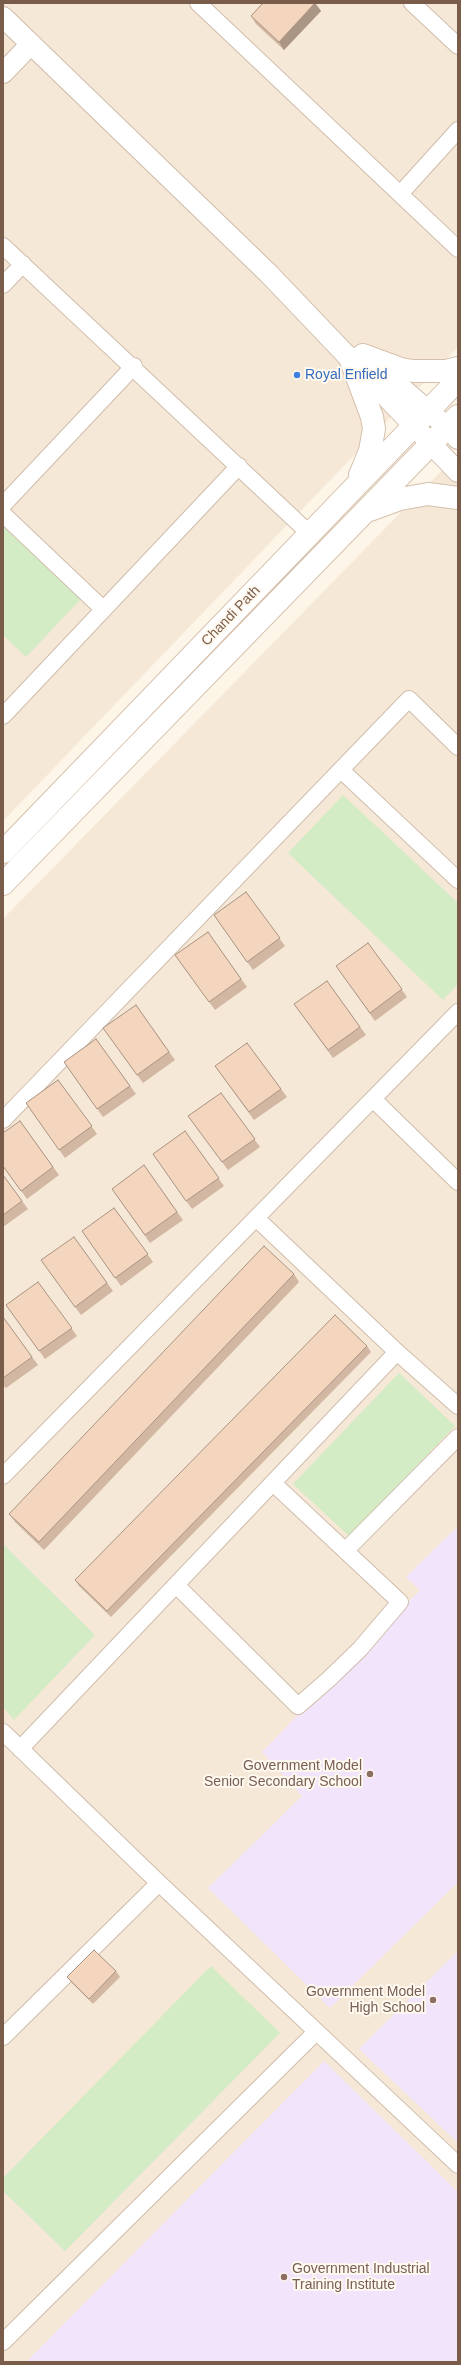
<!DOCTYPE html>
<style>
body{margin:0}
#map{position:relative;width:461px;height:2365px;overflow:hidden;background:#fdf5e8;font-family:Helvetica,sans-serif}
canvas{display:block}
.frame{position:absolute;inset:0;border:4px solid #795c4a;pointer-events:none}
</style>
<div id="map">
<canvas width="461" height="2365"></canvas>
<div class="frame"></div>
</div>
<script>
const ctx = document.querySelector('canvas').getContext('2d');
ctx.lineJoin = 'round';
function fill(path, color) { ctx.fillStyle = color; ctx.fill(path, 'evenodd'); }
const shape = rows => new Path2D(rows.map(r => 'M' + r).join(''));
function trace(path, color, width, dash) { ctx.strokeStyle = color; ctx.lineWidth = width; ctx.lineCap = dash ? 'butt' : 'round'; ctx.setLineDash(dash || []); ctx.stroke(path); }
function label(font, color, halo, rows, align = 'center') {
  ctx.font = font + ' Helvetica,sans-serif'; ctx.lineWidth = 4; ctx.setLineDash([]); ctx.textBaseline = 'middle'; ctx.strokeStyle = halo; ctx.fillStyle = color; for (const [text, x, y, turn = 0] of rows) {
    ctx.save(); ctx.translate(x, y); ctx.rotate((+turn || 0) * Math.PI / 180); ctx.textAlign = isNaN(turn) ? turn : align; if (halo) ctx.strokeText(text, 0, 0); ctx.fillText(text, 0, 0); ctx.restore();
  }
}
fill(shape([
 [3,3,458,3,458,347,3,821],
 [458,454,458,2362,3,2362,3,919]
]), '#f5e8d6');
fill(shape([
 [458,1526,458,1882,330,2008,208,1888,302,1796,262,1752,420,1590,406,1577],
 [458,1951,458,2143,359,2049],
 [324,2061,458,2192,458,2362,26,2362]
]), '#f2e4fa');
fill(shape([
 [3,526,81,599,26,657,3,635],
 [343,795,458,903,458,984,443,1000,288,853],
 [399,1373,455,1426,349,1536,293,1484],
 [3,1544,95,1635,14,1720,3,1707],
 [211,1966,280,2033,65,2251,3,2191,3,2178]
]), '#d4ecc5');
const minor = shape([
 [198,3,458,249],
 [412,3,458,46],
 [401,193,458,130],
 [3,246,310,534],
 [3,285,23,264],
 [3,505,134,366],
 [3,514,103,609],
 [3,716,239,466],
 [341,770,458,880],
 [373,1099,458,1182],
 [3,1120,409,699,458,747],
 [256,1218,397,1352,458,1406],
 [3,1476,458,1012],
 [346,1550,458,1437],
 [176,1585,298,1706,329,1679,360,1649,400,1602,273,1483],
 [3,1732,159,1883,458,2165],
 [20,1749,397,1352],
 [3,2037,159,1883],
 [3,2342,316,2032]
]);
const tertiary = shape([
 [3,17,269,274,458,472],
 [3,73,31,44],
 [367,358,447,427,458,439]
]);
const secondary = shape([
 [363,355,401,369,413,371,446,371,458,368],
 [350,358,372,417,374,429,370,451,360,475],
 [370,510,400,499,428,494,458,498],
 [3,852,458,380],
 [3,884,458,416]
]);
trace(minor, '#d0bdac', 18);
trace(tertiary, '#d0bdac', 22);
trace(secondary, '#d6c0ac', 24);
trace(minor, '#fff', 16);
trace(tertiary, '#fff', 20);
trace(secondary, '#fff', 22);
fill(shape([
 [263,3,315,3,321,11,284,50,256,24,251,16],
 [246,892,285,946,253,970,214,915],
 [208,932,247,987,215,1010,175,955],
 [368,943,407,997,375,1021,336,966],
 [327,981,366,1035,333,1058,294,1004],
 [136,1005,175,1060,143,1083,103,1028],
 [96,1039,136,1094,103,1117,64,1062],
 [247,1043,287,1097,254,1120,215,1066],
 [58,1080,97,1134,65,1158,26,1103],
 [221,1093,260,1147,228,1170,188,1116],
 [20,1121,59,1175,27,1199,3,1166],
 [185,1131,224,1186,192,1209,153,1154],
 [144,1165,183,1220,150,1243,112,1189],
 [3,1175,28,1209,3,1227],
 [114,1208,153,1262,121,1286,82,1231],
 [74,1237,113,1291,81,1315,41,1260],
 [294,1274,299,1282,44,1550,15,1522,9,1514],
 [38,1282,77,1336,45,1359,6,1305],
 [3,1317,38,1365,6,1388,3,1385],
 [367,1346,371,1352,111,1617,79,1586,75,1580],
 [116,1971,120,1977,93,2004,71,1982,67,1977]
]), '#d2b7a3');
fill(shape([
 [315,3,321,11,284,50,279,42]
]), '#ab9585');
const building = shape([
 [263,3,315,3,279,42,251,16,263,3],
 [246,892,280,938,247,962,214,915,246,892],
 [208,932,241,979,209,1002,175,955,208,932],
 [368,943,402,989,370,1013,336,966,368,943],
 [327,981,360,1027,328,1050,294,1004,327,981],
 [136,1005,169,1052,137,1075,103,1028,136,1005],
 [96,1039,130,1086,97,1109,64,1062,96,1039],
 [247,1043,281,1089,249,1112,215,1066,247,1043],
 [58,1080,92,1126,59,1150,26,1103,58,1080],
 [221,1093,255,1139,222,1162,188,1116,221,1093],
 [20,1121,53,1167,21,1191,3,1166,3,1133,20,1121],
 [185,1131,219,1178,186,1201,153,1154,185,1131],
 [144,1165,177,1212,145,1235,112,1189,144,1165],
 [3,1175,22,1201,3,1215,3,1175],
 [114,1208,148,1254,115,1278,82,1231,114,1208],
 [74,1237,107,1283,75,1307,41,1260,74,1237],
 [264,1246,294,1274,39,1542,9,1514,264,1246],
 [38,1282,72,1328,39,1351,6,1305,38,1282],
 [335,1315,367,1346,107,1611,75,1580,335,1315],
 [3,1317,32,1357,3,1378,3,1317],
 [94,1950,116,1971,89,1999,67,1977,94,1950]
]);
fill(building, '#f4d5be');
trace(building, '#ab9585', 1);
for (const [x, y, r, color] of [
 [297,375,4,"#3f7fe0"],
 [370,1774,4,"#8d6e63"],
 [433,2000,4,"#8d6e63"],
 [284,2277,4,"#8d6e63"]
]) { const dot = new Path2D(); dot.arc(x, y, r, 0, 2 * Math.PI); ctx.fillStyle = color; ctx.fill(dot); trace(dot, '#fff9ef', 1.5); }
label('14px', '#366cbe', '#fff9ef', [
 ["Royal Enfield",305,375]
], 'left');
label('14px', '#795c4a', '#fff9ef', [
 ["Chandi Path",231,616,-46]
]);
label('14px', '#785e54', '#fff9ef', [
 ["Government Model",362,1766],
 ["Senior Secondary School",362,1782],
 ["Government Model",425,1992],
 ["High School",425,2008],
 ["Government Industrial",292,2269,"left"],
 ["Training Institute",292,2285,"left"]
], 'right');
</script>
